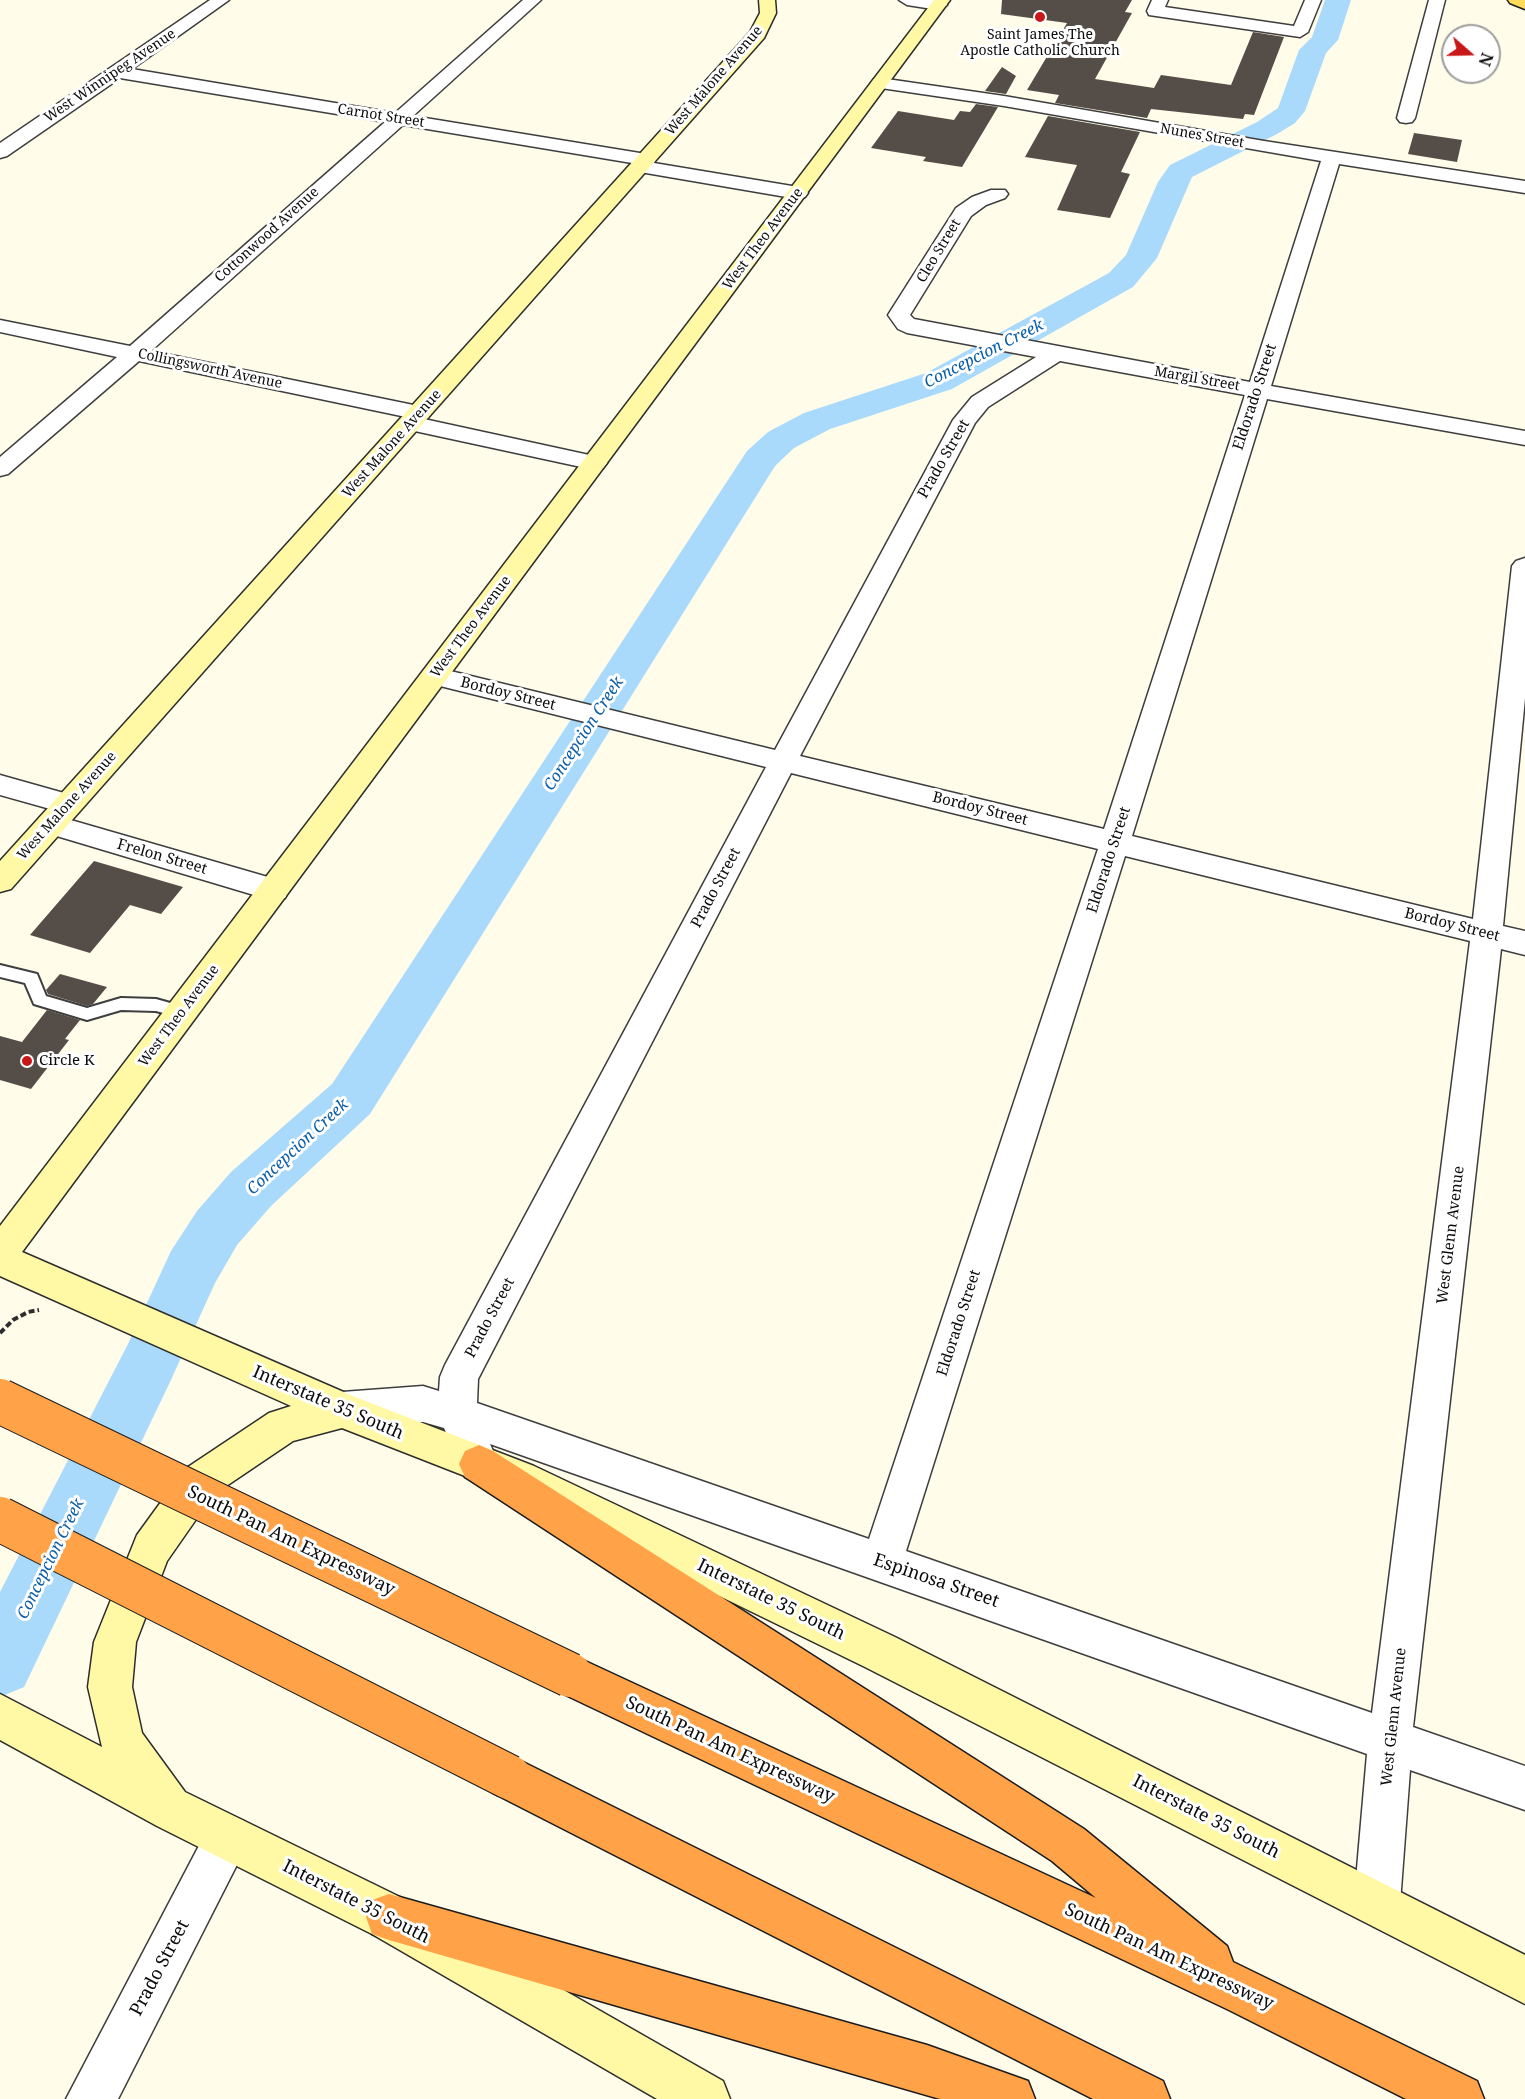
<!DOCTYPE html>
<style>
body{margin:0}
#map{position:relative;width:1525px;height:2099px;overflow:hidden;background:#fffcea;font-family:"Noto Serif",serif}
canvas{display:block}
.north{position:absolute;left:1441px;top:24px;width:60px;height:60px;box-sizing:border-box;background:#fff;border:2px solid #9d9d9d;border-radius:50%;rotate:110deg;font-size:16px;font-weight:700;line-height:24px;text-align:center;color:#0b0b0b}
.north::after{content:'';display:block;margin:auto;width:21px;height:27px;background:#c81719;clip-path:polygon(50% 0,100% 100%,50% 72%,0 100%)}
</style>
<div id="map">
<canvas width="1525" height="2099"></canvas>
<div class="north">N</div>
</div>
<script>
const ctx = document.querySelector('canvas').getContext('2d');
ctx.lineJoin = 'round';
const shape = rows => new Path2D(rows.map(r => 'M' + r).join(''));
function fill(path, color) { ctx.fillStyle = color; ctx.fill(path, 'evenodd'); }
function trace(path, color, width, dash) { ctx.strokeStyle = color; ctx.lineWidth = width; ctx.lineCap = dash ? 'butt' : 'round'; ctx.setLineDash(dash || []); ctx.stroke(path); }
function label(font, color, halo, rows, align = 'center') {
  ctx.font = font + ' "Noto Serif",serif'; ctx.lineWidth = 6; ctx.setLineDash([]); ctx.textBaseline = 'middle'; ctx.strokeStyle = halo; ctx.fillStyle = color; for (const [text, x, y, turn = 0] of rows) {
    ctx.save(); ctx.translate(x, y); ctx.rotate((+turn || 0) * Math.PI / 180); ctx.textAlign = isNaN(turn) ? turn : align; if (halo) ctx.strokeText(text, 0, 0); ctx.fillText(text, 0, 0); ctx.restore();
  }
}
fill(shape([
 [1325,0,1351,0,1338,40,1326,53,1305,111,1295,123,1277,134,1192,177,1157,258,1133,287,952,389,830,429,794,448,775,466,370,1114,271,1206,237,1245,215,1283,170,1382,24,1687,0,1697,0,1592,128,1344,171,1251,197,1211,231,1172,332,1084,747,451,768,432,804,413,926,373,1109,273,1126,255,1158,182,1170,165,1257,122,1278,108,1299,50,1312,37,1325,0]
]), '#a9dafc');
fill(shape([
 [1002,0,1132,0,1125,12,1132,13,1095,79,1154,88,1161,75,1231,85,1253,32,1284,37,1254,115,1245,114,1243,119,1151,109,1147,118,1055,103,1059,95,1027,90,1067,23,1001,14],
 [1002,67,1016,76,1006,94,985,91],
 [976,104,998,107,962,167,923,161,926,157,871,148,898,111,954,120,960,111,970,112],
 [1048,116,1140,132,1121,172,1130,174,1110,218,1057,210,1077,165,1025,157],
 [1414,133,1462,140,1457,162,1408,154],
 [94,861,183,887,161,914,130,905,90,953,30,935],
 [60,974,107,987,93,1004,87,1006,48,994,46,990],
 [47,1010,80,1020,65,1039,69,1040,31,1089,0,1080,0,1036,22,1042]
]), '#554d47');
const lane = shape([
 [0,965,37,974,46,996,87,1008,121,998,156,999,188,1008,190,1012,188,1016,182,1018,156,1011,121,1010,87,1020,34,1004,25,983,0,977,0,965]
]);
const street = shape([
 [210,0,229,0,132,69,395,113,523,0,541,0,413,116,646,154,653,156,655,160,654,163,798,187,805,189,808,193,805,197,798,199,640,172,633,170,631,166,632,163,403,125,151,351,428,408,431,413,428,418,424,419,603,458,607,463,603,468,595,470,410,430,402,428,398,423,402,418,406,417,139,361,8,474,0,476,0,457,117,357,0,332,0,320,130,346,385,122,120,78,7,156,0,158,0,143,210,0],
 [899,0,939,0,945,2,947,5,939,10,907,5,899,0],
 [1152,0,1168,0,1165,7,1294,26,1305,0,1321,0,1308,32,1300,37,1149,15,1147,11,1152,0],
 [1429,0,1445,0,1415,118,1412,122,1406,123,1400,122,1397,118,1429,0],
 [880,78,1004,96,1264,141,1525,181,1525,193,1339,164,1271,386,1525,431,1525,445,1267,399,1132,836,1473,919,1512,566,1516,561,1525,558,1525,698,1503,926,1525,931,1525,955,1501,949,1413,1727,1525,1766,1525,1810,1410,1770,1400,1903,1393,1919,1377,1926,1361,1919,1354,1903,1367,1754,490,1444,499,1464,493,1477,479,1483,465,1477,444,1428,423,1422,342,1428,328,1423,323,1410,328,1397,342,1392,423,1386,439,1391,440,1377,445,1365,766,767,424,682,420,676,424,670,434,667,775,750,953,420,972,397,1036,357,907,333,898,329,888,315,956,208,972,197,991,190,1005,190,1008,194,1005,198,986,205,971,216,910,315,914,319,1250,382,1321,161,1004,106,874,87,871,83,874,79,880,78],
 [1060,361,1245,395,1104,829,800,756,975,423,988,407,1060,361],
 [791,773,1098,849,869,1539,477,1403,478,1379,791,773],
 [1125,856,1470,941,1372,1713,906,1551,1125,856],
 [0,775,78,797,83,804,78,811,68,814,0,795,0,775],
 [50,814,285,882,289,890,285,898,274,901,40,831,35,824,40,817,50,814],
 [228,1814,244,1821,251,1837,118,2099,66,2099,212,1821,228,1814]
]);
const secondary = shape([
 [759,0,775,0,776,13,764,38,11,889,0,892,0,861,750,32,760,13,759,0],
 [934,0,950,0,22,1252,355,1397,534,1466,895,1637,1525,1955,1525,2004,865,1667,506,1492,342,1428,293,1441,213,1495,167,1561,136,1642,132,1687,142,1733,185,1792,406,1900,723,2081,730,2099,657,2099,372,1934,157,1826,0,1740,0,1694,102,1747,88,1687,94,1642,137,1535,185,1469,269,1413,291,1406,0,1276,0,1226,934,0]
]);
const primary = shape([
 [1508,0,1525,0,1525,9,1510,3,1508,0]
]);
const highway = shape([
 [479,1445,493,1451,1084,1829,1227,1946,1233,1962,1477,2081,1484,2099,1406,2099,1229,2010,555,1690,549,1675,555,1660,570,1654,1096,1898,1052,1861,465,1477,459,1464,465,1451,479,1445],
 [509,1755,1163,2081,1170,2099,1093,2099,493,1793,487,1777,493,1761,509,1755],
 [389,1894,927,2045,1028,2081,1035,2099,940,2099,389,1940,372,1934,366,1917,372,1900,389,1894]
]);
trace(lane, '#3e3e3e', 4);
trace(street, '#3e3e3e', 3);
trace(secondary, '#2d2d2d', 3);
trace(primary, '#1c1c1c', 3);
trace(highway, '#1c1c1c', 3);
trace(shape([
 [0,1333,13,1320,28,1312,39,1310]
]), '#2d2d2d', 4, [6, 3]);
fill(lane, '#fff');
fill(street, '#fff');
fill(secondary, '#fff8a5');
fill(primary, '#ffdd5a');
fill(highway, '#ffa248');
const highwayBridge = shape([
 [0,1401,570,1675],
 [0,1519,509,1777]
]);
trace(highwayBridge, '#1c1c1c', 46, []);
trace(highwayBridge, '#ffa248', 44);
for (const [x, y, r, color] of [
 [1040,17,6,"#c81719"],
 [27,1061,6,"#c81719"]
]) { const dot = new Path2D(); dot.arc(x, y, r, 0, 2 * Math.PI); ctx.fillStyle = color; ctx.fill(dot); trace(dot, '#fff', 2); }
label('14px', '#0b0b0b', '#fff', [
 ["Saint James The",1040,35],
 ["Apostle Catholic Church",1040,51]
]);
label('14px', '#0b0b0b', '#fff', [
 ["West Winnipeg Avenue",110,76,-34],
 ["West Malone Avenue",714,81,-49],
 ["Carnot Street",381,116,9],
 ["Nunes Street",1202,136,10],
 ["Cottonwood Avenue",267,235,-42],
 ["West Theo Avenue",763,239,-53],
 ["Cleo Street",939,251,-59],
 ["Collingsworth Avenue",210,369,12],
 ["Margil Street",1197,379,10],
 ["West Malone Avenue",392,444,-48],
 ["West Theo Avenue",471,627,-53],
 ["West Malone Avenue",67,806,-48],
 ["West Theo Avenue",179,1016,-53]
]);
label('15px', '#0b0b0b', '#fff', [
 ["Eldorado Street",1255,397,-72],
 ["Prado Street",944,459,-60],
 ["Bordoy Street",508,694,14],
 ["Bordoy Street",980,809,14],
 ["Frelon Street",162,857,16],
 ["Eldorado Street",1109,860,-72],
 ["Prado Street",716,888,-62],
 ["Bordoy Street",1452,925,14],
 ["West Glenn Avenue",1451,1235,-83],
 ["Prado Street",490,1318,-62],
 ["Eldorado Street",959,1323,-72],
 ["West Glenn Avenue",1394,1717,-84]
]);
label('15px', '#0b0b0b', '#fff', [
 ["Circle K",39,1061]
], 'left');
label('italic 16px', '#0a5da8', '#fff', [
 ["Concepcion Creek",984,354,-27],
 ["Concepcion Creek",584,734,-57],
 ["Concepcion Creek",298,1147,-43],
 ["Concepcion Creek",51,1559,-64]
]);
label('18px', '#0b0b0b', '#fff', [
 ["Interstate 35 South",328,1403,23],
 ["South Pan Am Expressway",291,1541,26],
 ["Espinosa Street",936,1581,19],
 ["Interstate 35 South",771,1600,26],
 ["South Pan Am Expressway",730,1750,25],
 ["Interstate 35 South",1206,1817,27],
 ["Interstate 35 South",356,1902,27],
 ["South Pan Am Expressway",1169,1957,25],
 ["Prado Street",160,1968,-62]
]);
</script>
